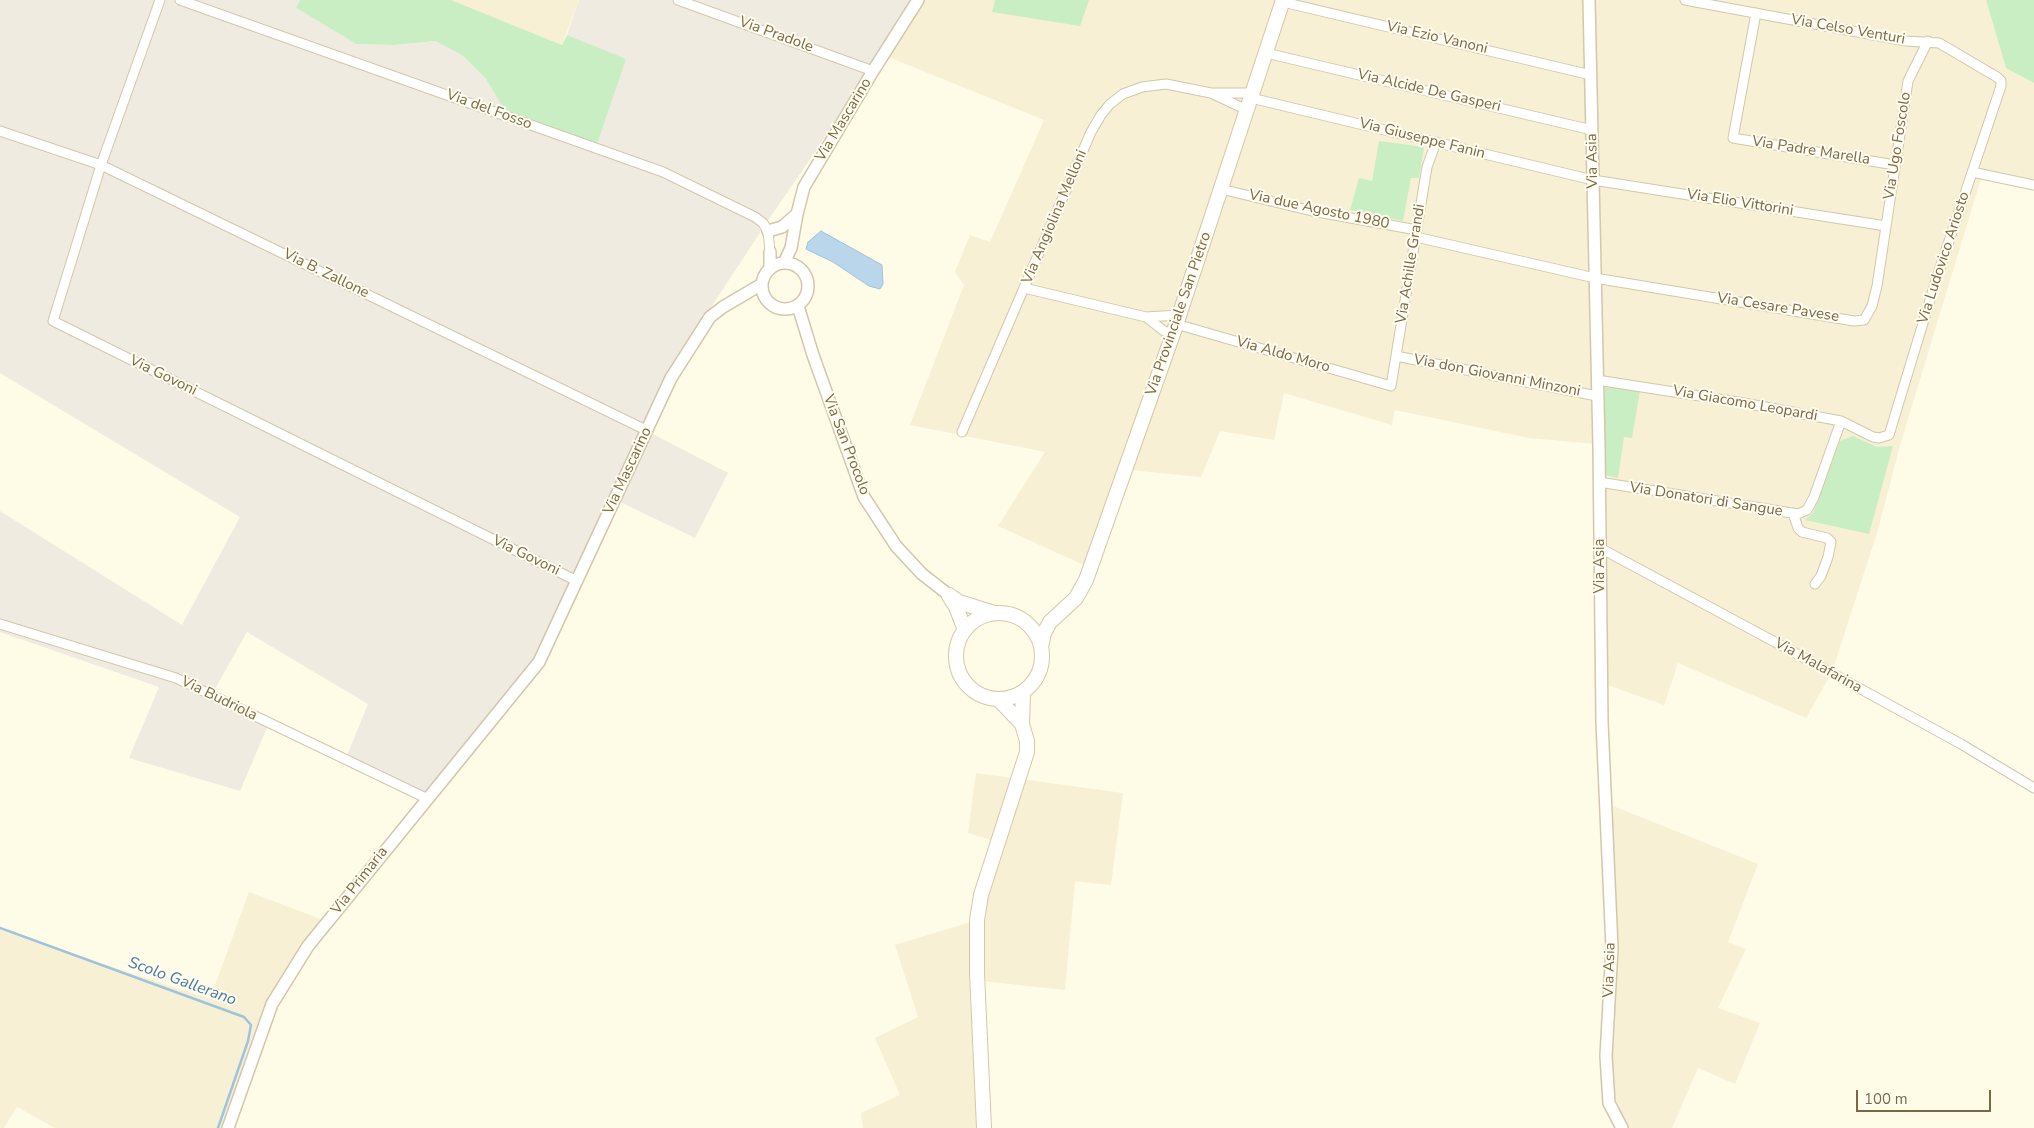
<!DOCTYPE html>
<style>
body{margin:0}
#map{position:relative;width:2034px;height:1128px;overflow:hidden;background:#fefbe7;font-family:"Nunito Sans",sans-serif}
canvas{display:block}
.scale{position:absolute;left:1856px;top:1090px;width:135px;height:22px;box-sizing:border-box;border:2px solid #7b6848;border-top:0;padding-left:6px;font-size:15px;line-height:18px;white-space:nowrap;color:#7b6848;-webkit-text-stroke:4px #fffdef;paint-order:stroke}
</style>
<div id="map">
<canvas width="2034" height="1128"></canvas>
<div class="scale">100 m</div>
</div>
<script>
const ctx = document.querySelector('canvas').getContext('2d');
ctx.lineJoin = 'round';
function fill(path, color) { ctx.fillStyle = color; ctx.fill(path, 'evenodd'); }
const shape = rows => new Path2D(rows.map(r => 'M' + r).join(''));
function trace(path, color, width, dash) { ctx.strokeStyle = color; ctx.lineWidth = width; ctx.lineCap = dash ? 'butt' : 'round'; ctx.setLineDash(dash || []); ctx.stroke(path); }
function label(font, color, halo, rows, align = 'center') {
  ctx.font = font + ' "Nunito Sans",sans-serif'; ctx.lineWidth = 4; ctx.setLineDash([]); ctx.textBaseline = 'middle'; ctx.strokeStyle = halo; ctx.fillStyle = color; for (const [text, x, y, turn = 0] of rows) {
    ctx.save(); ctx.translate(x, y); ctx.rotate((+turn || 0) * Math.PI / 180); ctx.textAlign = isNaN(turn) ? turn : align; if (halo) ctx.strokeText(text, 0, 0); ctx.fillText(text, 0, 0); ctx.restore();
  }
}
fill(shape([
 [451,0,579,0,562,45],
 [915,0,1986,0,2006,67,2034,83,2034,184,1983,172,1901,442,1877,533,1832,672,1806,718,1678,663,1664,705,1602,683,1596,444,1529,438,1395,410,1392,425,1284,393,1274,440,1220,431,1201,477,1130,470,1097,571,998,526,1045,452,910,425,964,285,955,272,970,235,990,242,1044,120,881,54],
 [976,773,1123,793,1111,885,1075,881,1065,990,983,981,986,1128,863,1128,861,1113,900,1095,875,1038,918,1017,895,945,974,921,994,841,968,833],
 [1608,804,1758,864,1728,942,1746,949,1718,1008,1760,1023,1735,1084,1698,1068,1672,1128,1629,1128,1616,1105,1611,1054],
 [249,892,326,921,262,1036,230,1128,55,1128,17,1107,4,1128,0,1128,0,930,210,999]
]), '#f7f0d5');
fill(shape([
 [0,0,300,0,296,8,356,44,394,45,435,41,462,55,486,79,508,114,626,60,567,35,579,0,915,0,860,87,773,213,692,336,647,431,728,473,695,538,612,498,535,666,430,804,344,763,368,704,247,632,212,694,269,723,240,791,129,758,159,687,0,632,0,511,182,625,240,517,0,373]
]), '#efebe1');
fill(shape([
 [300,0,451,0,562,45,567,35,626,59,597,144,507,114,486,79,462,55,435,41,394,45,356,44,296,8],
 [995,0,1089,0,1080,26,992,12],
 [1986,0,2034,0,2034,83,2006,68],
 [1379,141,1424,147,1419,178,1411,178,1403,221,1350,210,1359,178,1372,181],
 [1605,387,1640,391,1632,438,1624,437,1618,478,1605,475],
 [1853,436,1877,447,1893,446,1869,534,1805,520,1813,513,1840,441]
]), '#c9eec4');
const water = shape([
 [821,231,882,265,883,284,880,289,869,286,833,262,806,249,808,242,821,231]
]);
fill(water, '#b9d6ea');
trace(water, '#9ec3dd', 1);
trace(shape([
 [0,928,244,1017,251,1025,248,1041,218,1128]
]), '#9ec3dd', 2.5);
const minor = shape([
 [160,0,101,165,53,321,577,581],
 [180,0,663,172,755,217,763,223,768,231,770,252],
 [678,0,873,71],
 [1283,2,1591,75],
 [1756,13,1733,138,1895,165],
 [1266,53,1592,130],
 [1214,93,1252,93],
 [1251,98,1593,180,1886,226],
 [0,131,101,165,646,430],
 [1972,172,2034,185],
 [1221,189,1312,211,1417,230],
 [1416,237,1595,278,1854,321,1864,320,1872,306,1877,286,1908,81,1928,41],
 [1024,288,1146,317],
 [1176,324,1391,386,1427,167,1436,142],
 [1173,334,1164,331,1146,317,1179,315],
 [1396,356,1597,396],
 [1597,380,1738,402,1841,421,1873,437,1879,438,1889,435,1937,277,2001,86,2001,81,1997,77,1939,43,1906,41,1685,0],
 [962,432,1091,132,1101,115,1110,104,1123,94,1142,87,1166,84,1211,93,1247,110],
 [1599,482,1798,514,1807,510,1814,497,1841,421],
 [1793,513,1798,528,1802,532,1827,538,1831,542,1828,557,1821,576,1815,584],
 [1600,548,1786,648,1961,744,2034,788],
 [0,624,176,678,428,799]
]);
const tertiary = shape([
 [1589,0,1599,446,1602,722,1612,948,1606,1056,1609,1103,1622,1128],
 [768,231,782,227,797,214],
 [770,252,770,268],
 '762 286a23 23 0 1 1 46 0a23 23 0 1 1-46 0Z',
 [784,263,791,248,797,214,804,187,873,71,918,0],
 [798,306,813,355,864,497,896,546,922,574,949,595],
 [228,1128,272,1004,308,946,539,662,671,378,710,317,723,307,762,284]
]);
const secondary = shape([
 [949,595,959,602,994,613],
 [949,596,956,607,965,630],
 '956 656a43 43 0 1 1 86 0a43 43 0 1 1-86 0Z',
 [1041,647,1044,633,1050,622,1076,598,1086,580,1173,334,1283,0],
 [998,699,1022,724],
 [984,1128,977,973,977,920,981,895,1027,752,1027,741,1022,724,1023,692]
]);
trace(minor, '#d2c7ab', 11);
trace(tertiary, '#d2c7ab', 14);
trace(secondary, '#d5c8a9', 16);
trace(minor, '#fff', 9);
trace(tertiary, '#fff', 11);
trace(secondary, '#fff', 14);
label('15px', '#7b6848', '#fffdef', [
 ["Via Celso Venturi",1848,30,10],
 ["Via Pradole",776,35,20],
 ["Via Ezio Vanoni",1437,38,13],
 ["Via Alcide De Gasperi",1429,91,13],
 ["Via del Fosso",489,110,20],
 ["Via Mascarino",844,120,-59],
 ["Via Giuseppe Fanin",1422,139,14],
 ["Via Ugo Foscolo",1898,146,-81],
 ["Via Padre Marella",1811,151,9],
 ["Via Asia",1593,161,-91],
 ["Via Elio Vittorini",1740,203,9],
 ["Via due Agosto 1980",1319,210,12],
 ["Via Angiolina Melloni",1055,217,-67],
 ["Via Ludovico Ariosto",1944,258,-72],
 ["Via Achille Grandi",1411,264,-81],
 ["Via B. Zallone",326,274,26],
 ["Via Cesare Pavese",1778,308,9],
 ["Via Provinciale San Pietro",1179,314,-71],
 ["Via Aldo Moro",1283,355,16],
 ["Via Govoni",163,376,26],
 ["Via don Giovanni Minzoni",1497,376,11],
 ["Via Giacomo Leopardi",1745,404,10],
 ["Via San Procolo",846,445,69],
 ["Via Mascarino",628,471,-65],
 ["Via Donatori di Sangue",1706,500,9],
 ["Via Govoni",526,556,26],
 ["Via Asia",1600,566,-90],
 ["Via Malafarina",1818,666,29],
 ["Via Budriola",219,699,26],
 ["Via Primaria",360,881,-52],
 ["Via Asia",1610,970,-88]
]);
label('italic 16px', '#4579a0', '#fffdef', [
 ["Scolo Gallerano",182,982,20]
]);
</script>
